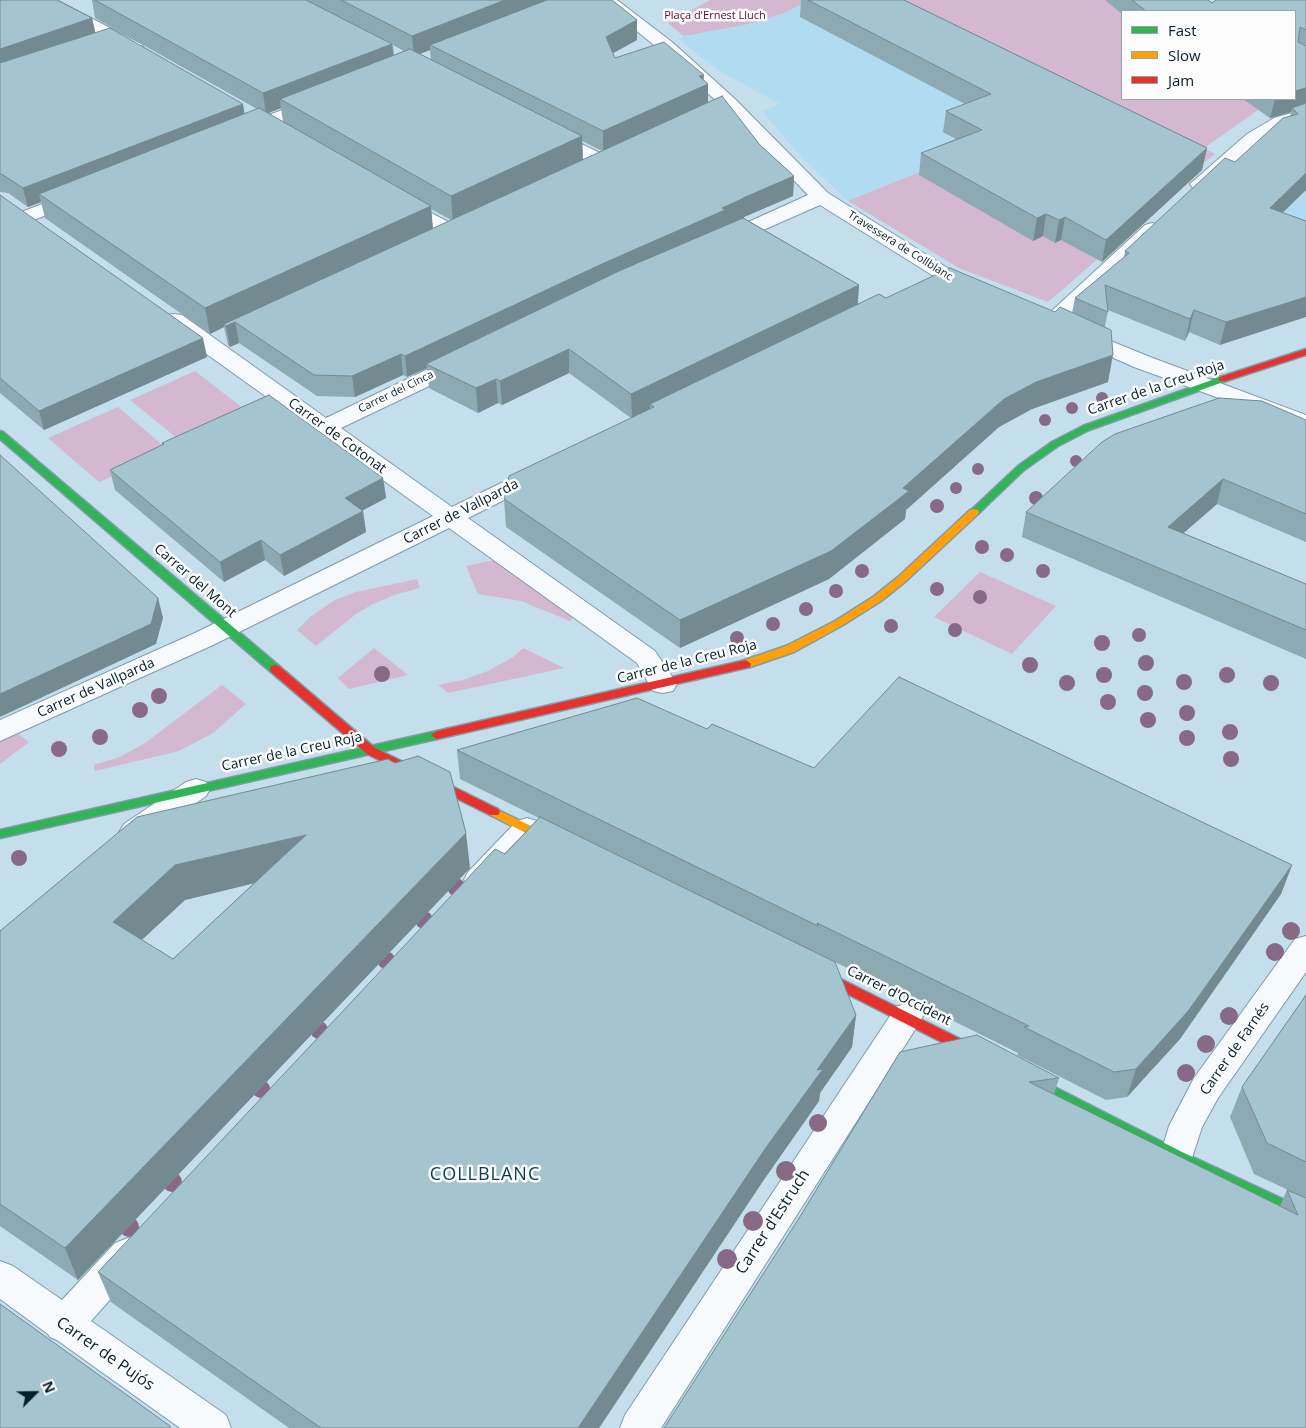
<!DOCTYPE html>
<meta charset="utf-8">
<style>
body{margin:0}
#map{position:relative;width:1306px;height:1428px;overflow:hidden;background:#c4deec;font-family:"Open Sans",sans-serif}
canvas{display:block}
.legend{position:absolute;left:1121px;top:10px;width:175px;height:90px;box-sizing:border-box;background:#fcfcfc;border:1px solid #99a4a9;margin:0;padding:6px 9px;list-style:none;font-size:15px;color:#041f2c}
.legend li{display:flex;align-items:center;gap:10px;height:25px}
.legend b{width:25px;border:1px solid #99a4a9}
.north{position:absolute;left:10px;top:1368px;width:50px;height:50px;-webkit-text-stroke:4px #fcfcfc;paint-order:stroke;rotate:67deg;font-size:14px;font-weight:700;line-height:20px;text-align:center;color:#041f2c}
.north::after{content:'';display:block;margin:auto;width:18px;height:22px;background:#041f2c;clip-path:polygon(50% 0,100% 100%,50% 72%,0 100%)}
</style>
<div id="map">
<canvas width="1306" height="1428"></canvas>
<ul class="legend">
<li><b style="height:6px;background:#30b455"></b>Fast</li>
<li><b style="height:6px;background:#ff9f0a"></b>Slow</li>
<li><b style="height:6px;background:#e5322d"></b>Jam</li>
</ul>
<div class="north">N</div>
</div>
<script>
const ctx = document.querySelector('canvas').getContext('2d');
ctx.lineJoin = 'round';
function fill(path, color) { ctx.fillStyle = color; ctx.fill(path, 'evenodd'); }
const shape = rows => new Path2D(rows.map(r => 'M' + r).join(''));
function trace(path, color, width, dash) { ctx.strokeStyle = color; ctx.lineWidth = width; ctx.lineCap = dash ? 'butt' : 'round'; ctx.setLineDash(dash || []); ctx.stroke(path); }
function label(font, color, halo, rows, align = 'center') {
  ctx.font = font + ' "Open Sans",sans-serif'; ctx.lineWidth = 5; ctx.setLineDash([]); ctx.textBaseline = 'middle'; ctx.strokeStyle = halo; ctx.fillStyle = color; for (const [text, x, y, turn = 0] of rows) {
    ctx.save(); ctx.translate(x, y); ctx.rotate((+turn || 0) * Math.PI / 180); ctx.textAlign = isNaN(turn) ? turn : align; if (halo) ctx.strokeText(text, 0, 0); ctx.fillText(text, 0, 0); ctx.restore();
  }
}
fill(shape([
 [811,0,1071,84,944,132,975,150,848,201,801,157,762,111,780,104,719,71,679,39,683,36,754,23,784,13],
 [1306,189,1306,247,1276,215]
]), '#b1dbf1');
fill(shape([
 [710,0,811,0,784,13,754,23,695,34,683,36,668,23],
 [877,0,1108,0,1122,11,1122,99,1243,99,1261,108,1204,148,1215,154,1205,162,1175,175,1188,181,1048,302,959,268,848,201,974,150,943,132,1057,89],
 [195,371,248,412,182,442,130,400],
 [118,407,168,450,99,482,48,438],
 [499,559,577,614,570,621,521,601,478,594,466,566],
 [980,572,1056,606,1012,654,934,617],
 [417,579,420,588,394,595,371,605,356,614,316,646,297,630,310,617,335,600,356,592],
 [374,648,408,675,349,689,338,678],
 [523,648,564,668,448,693,438,685,463,680,488,671,513,657],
 [222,685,246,704,213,733,179,751,95,771,94,765,120,757,145,743],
 [18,734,29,742,0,764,0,742]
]), '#d3b8cf');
const street = shape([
 [35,0,56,0,141,44,144,48,141,52,135,53,129,52,37,4,35,0],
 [599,0,617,0,672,42,735,99,828,193,954,272,980,284,983,288,980,292,973,294,966,292,940,280,820,205,729,245,722,247,715,245,712,241,715,237,808,195,723,107,660,50,599,0],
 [317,97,323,98,326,102,323,106,248,136,241,138,234,136,232,132,234,128,317,97],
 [1306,109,1306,120,1288,126,1261,142,1207,188,1200,190,1193,188,1190,184,1247,134,1274,118,1306,109],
 [549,128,608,157,610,161,608,165,594,165,542,138,540,134,542,130,549,128],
 [78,190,85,192,88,196,85,200,26,223,19,221,16,217,19,213,78,190],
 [399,196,458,227,461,231,458,235,451,237,444,235,392,206,389,202,392,198,399,196],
 [1152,223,1159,225,1162,229,1159,233,1061,327,1053,328,1045,327,1042,322,1045,317,1145,225,1152,223],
 [174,314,182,315,326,418,453,357,461,355,469,357,472,362,469,367,341,428,452,507,532,468,540,466,548,468,552,473,548,478,468,518,655,651,677,684,673,691,663,693,653,691,637,663,449,528,213,645,0,741,0,720,195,633,433,516,166,325,163,320,166,315,174,314],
 [1079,328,1150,357,1306,415,1306,430,1134,367,1071,339,1068,334,1071,329,1079,328],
 [196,779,206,782,210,789,206,796,144,840,134,843,124,840,119,832,124,824,186,782,196,779],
 [527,818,537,821,542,829,537,837,490,888,479,891,468,888,464,880,468,872,517,821,527,818],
 [1306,936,1306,972,1218,1098,1202,1127,1189,1167,1177,1171,1165,1167,1160,1156,1169,1126,1194,1078,1295,939,1306,936],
 [907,1003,918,1007,923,1016,918,1025,661,1428,620,1428,625,1415,896,1007,907,1003],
 [128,1238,141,1243,146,1254,141,1265,91,1321,226,1415,231,1428,180,1428,57,1340,50,1337,48,1334,0,1299,0,1261,13,1266,62,1300,115,1243,128,1238]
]);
const fast = shape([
 [1223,376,1226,377,1226,381,1089,430,1058,446,1024,470,978,514,970,514,969,512,1018,466,1052,442,1083,426,1223,376],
 [0,431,3,432,279,666,280,669,279,672,271,672,0,439,0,431],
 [437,731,441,732,443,735,441,738,0,838,0,830,437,731],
 [1027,1073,1182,1152,1306,1210,1306,1223,1172,1160,1022,1083,1020,1079,1022,1075,1027,1073]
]);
const slow = shape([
 [974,509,978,510,979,512,978,514,906,581,881,601,843,625,794,652,750,667,742,667,741,664,742,661,786,646,835,621,873,597,898,577,970,510,974,509],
 [494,808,566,843,568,846,566,849,562,851,490,815,488,812,490,809,494,808]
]);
const jam = shape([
 [1306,349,1306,355,1226,381,1220,381,1218,379,1220,377,1306,349],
 [746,660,751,664,750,667,437,739,431,735,437,731,746,660],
 [275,665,279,666,375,748,498,809,500,812,498,815,490,815,367,754,271,672,270,669,271,666,275,665],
 [811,964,1032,1075,1034,1079,1032,1083,1027,1085,1022,1083,806,973,805,969,806,965,811,964]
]);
trace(street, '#7e9caa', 2);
trace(fast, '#7e9caa', 3);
trace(slow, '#7e9caa', 3);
trace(jam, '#7e9caa', 3);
fill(street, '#f6fafc');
fill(fast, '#30b455');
fill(slow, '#ff9f0a');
fill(jam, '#e5322d');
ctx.fillStyle = '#886a87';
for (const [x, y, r] of [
 [1102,398,6],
 [1072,408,6],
 [1045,420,6],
 [1076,461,6],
 [978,469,6],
 [956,488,6],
 [1036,498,7],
 [937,506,7],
 [982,547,7],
 [1007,555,7],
 [862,571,7],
 [1043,571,7],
 [937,589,7],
 [836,591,7],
 [980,597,7],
 [806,609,7],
 [773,624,7],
 [891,626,7],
 [955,630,7],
 [1139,635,7],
 [737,638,7],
 [1102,643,8],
 [1146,663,8],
 [1030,665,8],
 [382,674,8],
 [1104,675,8],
 [1227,675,8],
 [1184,682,8],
 [1067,683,8],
 [1271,683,8],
 [1145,693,8],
 [159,696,8],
 [1108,702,8],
 [140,710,8],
 [1187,713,8],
 [1148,720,8],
 [1230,732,8],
 [100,737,8],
 [1187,738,8],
 [59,749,8],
 [1231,759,8],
 [19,858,8],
 [456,887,9],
 [424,920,9],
 [1291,931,9],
 [1275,952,9],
 [386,960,9],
 [1229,1016,9],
 [319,1030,9],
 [1206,1044,9],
 [1186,1073,9],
 [261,1089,9],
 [818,1123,9],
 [786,1171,10],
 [172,1182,10],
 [753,1221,10],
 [129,1227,10],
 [727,1259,10]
]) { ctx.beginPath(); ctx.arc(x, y, r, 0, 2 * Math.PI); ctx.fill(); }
fill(shape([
 [0,0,92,18,95,32,244,114,257,109,95,18,92,0,612,0,637,20,637,40,613,53,615,58,704,80,708,103,760,145,794,176,793,196,744,217,744,218,859,285,858,304,886,298,1072,313,1075,298,1124,257,1125,251,1235,162,1290,117,1291,112,1270,118,1243,99,1295,99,1295,11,1122,11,1122,14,1105,0,1208,0,1212,3,1306,0,1306,190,1282,212,1220,345,1189,332,1185,341,1108,310,1105,327,1108,382,1032,409,999,427,906,510,905,519,829,579,680,648,506,527,504,499,631,418,569,373,502,405,498,403,478,413,429,388,427,368,407,377,403,375,355,397,317,396,239,343,230,347,228,345,224,327,210,334,45,218,41,202,28,207,8,193,0,192],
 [393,45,404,51,394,55],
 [430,50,431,60,420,54],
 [281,108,283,122,268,113],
 [582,141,602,151,583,160],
 [431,209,451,220,433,229],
 [801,0,904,0,1207,148,1202,170,1102,262,1061,240,1055,243,1043,236,1033,241,919,175,921,153,956,139,943,132,946,111,965,104,800,17],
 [0,195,207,357,44,430,0,393],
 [1306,420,1306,542,1217,504,1183,533,1306,584,1306,659,1022,537,1026,512],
 [162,443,383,478,386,498,362,511,363,511,366,532,284,576,265,560,224,582,115,490,110,470,162,445],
 [707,729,814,768,1292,865,1281,894,1180,1039,1127,1097,1106,1100,1017,1055,1018,1053,815,952,856,1015,852,1047,820,1093,819,1101,763,1181,599,1428,289,1428,111,1302,98,1272,539,818,460,779,457,750],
 [137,817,470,868,78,1280,0,1226,0,931],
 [254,883,173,959,142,940,185,900],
 [1306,995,1306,1428,801,1215,900,1052,1059,1078,1054,1095,1280,1206,1287,1190,1288,1190,1254,1174,1230,1117,1242,1087]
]), '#8da9b2');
fill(shape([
 [505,0,556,0,430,45,430,50,414,56,412,36],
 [92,18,96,36,0,68,0,49],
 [637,20,637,40,606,57,606,37],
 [392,44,394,64,280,99,281,108,266,114,263,93],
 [704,75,703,86,708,84,708,104,603,152,603,131,699,76],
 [1306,88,1306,105,1292,108,1291,112,1270,118,1275,99,1295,99,1295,91],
 [243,104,246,122,39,194,41,202,28,207,23,188],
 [582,136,583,161,453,222,451,196],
 [1207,148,1202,170,1102,262,1106,240],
 [1306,173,1306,190,1265,230,1270,208],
 [794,176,793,196,744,217,744,219,426,364,427,368,407,377,405,356,722,208,743,198],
 [431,206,433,231,235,322,239,343,230,347,226,326,224,324,224,327,210,334,205,308],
 [1046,214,1043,236,1033,241,1037,218],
 [1065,217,1061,240,1055,243,1059,220],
 [859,285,857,309,650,404,650,410,632,418,631,394],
 [1306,297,1306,317,1220,345,1226,322],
 [1194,310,1189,332,1185,341,1190,319],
 [203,338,207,357,44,430,39,411],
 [569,349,569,373,502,405,500,381],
 [401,354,403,375,355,397,352,376],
 [1113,355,1108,382,1032,409,999,427,906,510,905,519,829,579,680,648,680,620,903,488,1004,399,1036,382],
 [496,379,498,403,478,413,476,388],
 [383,478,386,498,348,518,345,498],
 [1223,479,1217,504,1162,552,1168,527],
 [363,511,366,532,284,576,280,555],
 [261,540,265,560,224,582,220,562],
 [158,598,163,618,156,644,0,717,0,694],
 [466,833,470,868,78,1280,65,1248],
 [306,835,313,869,185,900,124,956,113,922,175,865],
 [1292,865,1281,894,1180,1039,1127,1097,1136,1069],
 [856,1015,852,1047,820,1093,819,1101,763,1181,599,1428,578,1428,817,1070]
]), '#738a91');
const building = shape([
 [0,0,57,0,92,18,0,49,0,0],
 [95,0,306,0,392,44,263,93,95,0],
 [341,0,505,0,412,36,341,0],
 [547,0,612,0,637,20,606,37,615,58,664,42,704,75,699,76,708,84,603,131,430,45,547,0],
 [808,0,904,0,1207,148,1106,240,1065,217,1059,220,1046,214,1037,218,921,153,982,130,946,111,991,94,808,0],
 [1132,0,1208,0,1212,3,1216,0,1306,0,1306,30,1300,27,1298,42,1306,46,1306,88,1295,91,1295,11,1146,11,1132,0],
 [110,28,243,104,23,188,3,175,0,174,0,63,110,28],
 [410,49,582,136,451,196,280,99,410,49],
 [722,96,760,145,794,176,743,198,744,198,722,208,725,210,604,263,405,356,401,354,352,376,314,375,235,322,226,326,224,324,722,96],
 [1306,103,1306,173,1270,208,1306,221,1306,297,1226,322,1194,310,1190,319,1105,285,1108,312,1075,298,1129,253,1125,251,1225,158,1235,162,1283,118,1298,114,1292,108,1306,103],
 [259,108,431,206,205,308,39,194,259,108],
 [0,195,203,338,39,411,0,378,0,195],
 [743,218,859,285,631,394,569,349,500,381,496,379,476,388,426,364,619,271,743,218],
 [950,268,1055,312,1060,307,1111,330,1113,355,1036,382,1004,399,903,488,909,491,831,551,680,620,504,499,509,476,654,407,650,404,879,294,886,298,950,268],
 [269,395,383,478,345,498,363,511,280,555,261,540,220,562,110,470,164,444,162,443,269,395],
 [1219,398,1262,401,1306,420,1306,514,1223,479,1168,527,1306,584,1306,630,1026,512,1102,442,1115,434,1219,398],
 [0,455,158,598,151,624,0,694,0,455],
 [899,677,1292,865,1189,1010,1136,1069,1114,1072,1024,1027,1029,1026,817,923,818,926,457,750,637,698,707,729,712,724,814,768,899,677],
 [418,756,450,772,466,833,65,1248,0,1204,0,931,137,817,388,759,395,763,418,756],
 [306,835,173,959,113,922,175,865,306,835],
 [540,817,835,962,856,1015,817,1070,823,1069,765,1149,578,1428,321,1428,98,1272,495,849,505,854,540,817],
 [1306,995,1306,1162,1267,1143,1242,1087,1306,995],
 [977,1035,1059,1078,1029,1082,1298,1215,1287,1190,1306,1198,1306,1428,664,1428,801,1215,900,1052,977,1035],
 [0,1304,170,1426,170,1428,0,1428,0,1304]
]);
fill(building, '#a4c5cf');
trace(building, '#738a91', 1);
label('11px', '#570c35', '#fcfcfc', [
 ["Plaça d'Ernest Lluch",715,16]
]);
label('11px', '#041f2c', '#fcfcfc', [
 ["Travessera de Collblanc",900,246,32],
 ["Carrer del Cinca",396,392,-26]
]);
label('14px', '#041f2c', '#fcfcfc', [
 ["Carrer de la Creu Roja",1156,388,-19],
 ["Carrer de Cotonat",337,436,36],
 ["Carrer de Vallparda",461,512,-27],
 ["Carrer del Mont",195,581,41],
 ["Carrer de la Creu Roja",687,662,-14],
 ["Carrer de Vallparda",96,688,-24],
 ["Carrer de la Creu Roja",292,752,-12],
 ["Carrer d'Occident",899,996,27],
 ["Carrer de Farnés",1235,1049,-55]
]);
label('16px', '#041f2c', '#fcfcfc', [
 ["Carrer d'Estruch",773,1222,-57],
 ["Carrer de Pujós",105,1354,35]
]);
ctx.letterSpacing = '1px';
label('18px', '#093b51', '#fcfcfc', [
 ["COLLBLANC",485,1175]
]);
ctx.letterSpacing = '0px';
</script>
